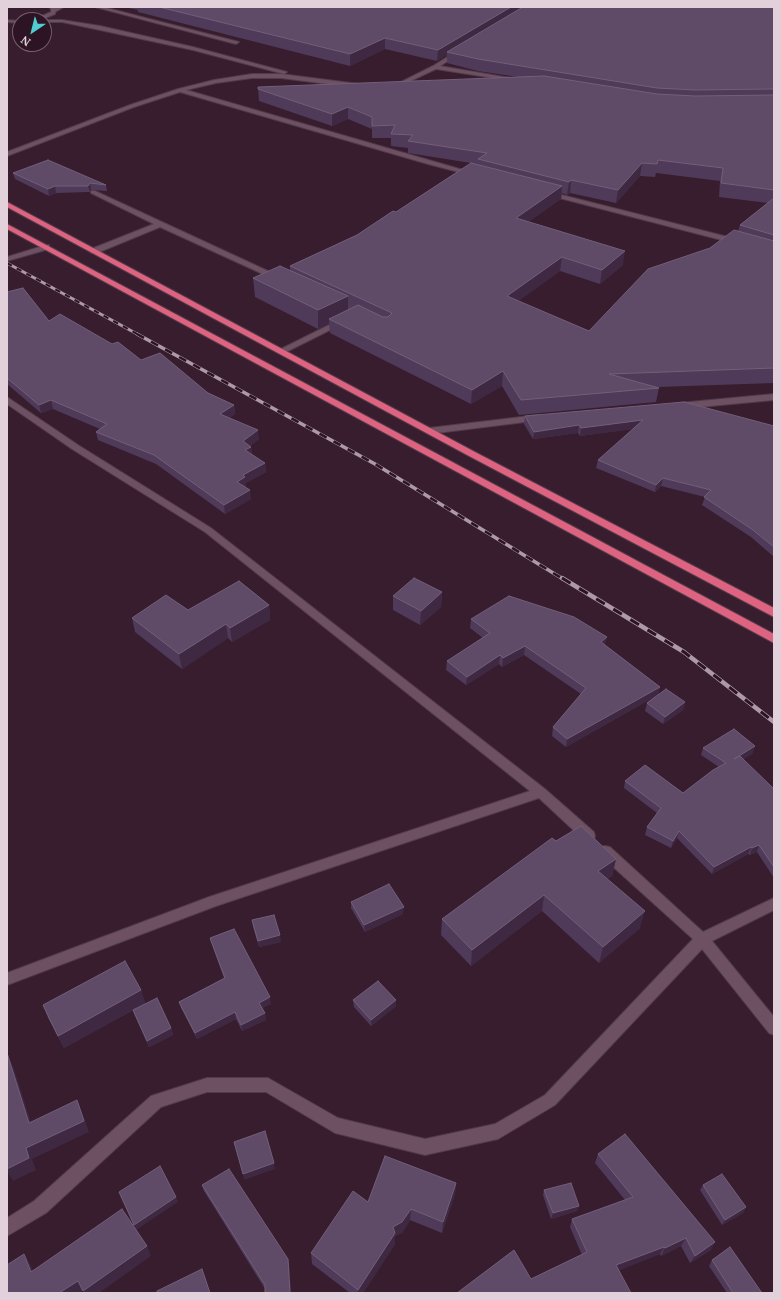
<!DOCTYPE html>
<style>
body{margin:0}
#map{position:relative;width:781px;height:1300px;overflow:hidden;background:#371d2e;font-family:"Noto Serif",serif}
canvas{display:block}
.frame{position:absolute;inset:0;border:8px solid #e2d0db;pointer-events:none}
.north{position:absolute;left:12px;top:12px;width:40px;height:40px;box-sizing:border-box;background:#2c1424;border:1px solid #755f6d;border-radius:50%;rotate:215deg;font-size:11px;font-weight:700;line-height:16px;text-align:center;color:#e2d0db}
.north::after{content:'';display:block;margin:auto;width:14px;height:18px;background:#51ccd2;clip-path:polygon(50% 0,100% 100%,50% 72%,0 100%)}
</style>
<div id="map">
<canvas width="781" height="1300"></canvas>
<div class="frame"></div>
<div class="north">N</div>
</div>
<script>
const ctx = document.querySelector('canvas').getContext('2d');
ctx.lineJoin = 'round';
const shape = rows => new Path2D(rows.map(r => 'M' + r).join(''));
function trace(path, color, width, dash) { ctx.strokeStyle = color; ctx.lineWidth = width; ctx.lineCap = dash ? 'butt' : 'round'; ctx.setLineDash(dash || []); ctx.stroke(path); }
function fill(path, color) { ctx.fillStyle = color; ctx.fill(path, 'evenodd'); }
const service = shape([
 [58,7,64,7,55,12,51,11,58,7],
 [95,7,103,7,239,42,236,44,95,7],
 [91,191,95,191,283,278,282,280,276,280,160,227,97,253,91,253,91,249,154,224,91,193,91,191],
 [339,320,342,320,346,322,284,353,278,353,277,351,339,320]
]);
const minor = shape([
 [49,7,56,8,55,14,41,20,33,20,51,12,51,9,49,7],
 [7,20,20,21,20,23,7,22,7,20],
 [42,20,62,20,100,26,193,47,287,72,284,74,193,50,100,30,62,22,44,22,44,20,42,20],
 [460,49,462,50,462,52,440,66,522,80,519,82,436,69,404,84,390,87,387,85,401,82,433,66,460,49],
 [252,74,281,74,359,84,362,86,359,88,281,78,252,78,216,83,186,90,477,174,474,176,428,164,180,92,134,107,7,156,7,152,130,105,178,89,214,80,252,74],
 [546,191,740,240,741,242,737,244,544,194,543,193,546,191],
 [46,245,49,245,49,249,7,261,7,257,46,245],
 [774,394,774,400,679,409,675,406,679,403,774,394],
 [7,397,78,445,211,528,545,789,594,832,595,836,594,840,589,841,584,840,539,798,216,906,7,985,7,973,209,897,530,791,205,532,72,449,7,404,7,397],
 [538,415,542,418,541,420,429,434,425,431,429,428,538,415],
 [605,846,610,847,703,932,774,898,774,910,712,941,774,1017,774,1035,769,1033,702,949,555,1105,498,1139,425,1155,335,1133,266,1092,207,1092,161,1107,46,1213,7,1236,7,1218,34,1201,151,1096,207,1078,268,1078,338,1118,425,1139,495,1124,545,1095,693,939,600,855,599,851,600,847,605,846]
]);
const trunk = shape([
 [7,202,475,452,774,608,774,617,469,456,7,207,7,202],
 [7,224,774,634,774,643,7,229,7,224]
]);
trace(service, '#503b49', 2);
trace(minor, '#503b49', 2);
trace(trunk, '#503b49', 2);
fill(service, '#6e5063');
fill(minor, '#6e5063');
fill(trunk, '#de6380');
const railFar2 = shape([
 [7,263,139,335]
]);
const railFar1 = shape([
 [137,334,375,464,563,579]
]);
const rail = shape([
 [562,578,684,652,774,722]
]);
trace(railFar2, '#ae99a6', 3);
trace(railFar1, '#ae99a6', 3.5);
trace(rail, '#ae99a6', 4.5);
trace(railFar2, '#2c1424', 2, [5.5]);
trace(railFar1, '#2c1424', 2.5, [8]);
trace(rail, '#2c1424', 3, [10]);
fill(shape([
 [124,7,774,7,774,383,658,387,659,388,656,402,519,415,502,386,471,404,330,333,329,324,318,329,255,297,253,278,290,270,290,266,357,235,396,212,471,163,408,153,408,148,391,146,391,138,372,138,372,129,348,119,332,126,259,101,258,89,518,77,478,71,447,63,447,55,437,61,385,49,350,66,138,12,138,10],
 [656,173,720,181,719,197,768,203,740,225,738,231,710,248,589,331,518,301,560,271,600,284,623,265,528,222,561,199,562,193,567,195,570,193,616,203,640,176,655,177],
 [13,173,106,185,107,191,91,190,90,192,56,193,49,196,15,179],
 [7,292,49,321,112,344,141,360,234,405,235,414,229,418,259,439,250,446,251,447,252,455,265,463,266,472,246,483,246,486,245,487,251,499,225,514,156,464,98,440,96,432,100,429,53,409,41,413,7,384],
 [525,416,774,426,774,557,751,537,702,505,705,497,661,486,655,492,596,468,598,460,633,429,580,436,578,433,533,439,524,424],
 [442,592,441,607,420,625,393,610,393,596],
 [269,605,270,620,232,642,228,638,182,669,135,632,132,618,188,610],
 [471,619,605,645,660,687,658,695,685,702,683,710,663,724,645,711,647,703,656,696,566,747,552,736,553,727,581,694,524,655,502,667,499,664,466,685,446,670,447,661,483,638,470,628],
 [755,746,752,754,743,759,774,789,774,878,757,852,750,855,748,854,712,874,677,838,671,848,645,835,647,827,657,813,624,788,625,781,683,793,719,767,701,755,703,748],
 [556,841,616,859,612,876,607,879,640,928,599,963,542,911,471,966,441,935,442,919],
 [351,902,403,914,365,932,351,908],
 [252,920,281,942,259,947,253,927],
 [210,938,271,1004,262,1008,265,1013,266,1020,242,1031,236,1019,197,1039,181,1008,179,1002,224,978,212,945],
 [141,990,145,1003,136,1008,171,1028,173,1035,149,1047,135,1016,133,1010,64,1048,48,1018,43,1005],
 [353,1000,396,1006,371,1026,354,1007],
 [598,1154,711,1250,690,1263,681,1246,661,1256,660,1254,619,1270,531,1279,582,1255,570,1227,572,1219,625,1200,595,1163],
 [456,1183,455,1194,442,1233,410,1220,402,1233,395,1236,395,1244,363,1293,350,1293,312,1264,311,1253,368,1202],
 [202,1185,288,1259,289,1264,291,1293,265,1293,265,1289,204,1191],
 [703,1185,746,1207,743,1213,722,1225,700,1190],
 [544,1190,579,1206,577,1211,551,1219,543,1195],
 [712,1260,762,1293,727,1293,709,1266]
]), '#4f3a59');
fill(shape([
 [511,7,534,7,447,52,447,55,437,61,438,50],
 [385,38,385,49,350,66,350,54],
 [348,107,348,119,332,126,332,114],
 [642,163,640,176,616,203,618,190],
 [571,180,570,193,567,195,569,182],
 [90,183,91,190,90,192,88,186],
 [55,186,56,193,49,196,48,189],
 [562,186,561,199,515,231,516,218],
 [625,251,623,265,600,284,602,270],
 [562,257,560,271,506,310,507,296],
 [348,296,348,315,329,319,329,324,318,329,318,310],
 [503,371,502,386,471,404,472,390],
 [51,400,53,409,41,413,39,405],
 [234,405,235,414,221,423,220,414],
 [643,420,641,428,580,436,581,428],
 [579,425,578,433,533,439,534,432],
 [258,430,259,439,244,450,243,441],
 [251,447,252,456,245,450],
 [265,463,266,472,246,483,246,486,238,491,237,482,243,475],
 [663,478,661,486,655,492,656,485],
 [250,490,251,499,225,514,224,505],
 [442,592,441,607,420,625,421,611],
 [269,605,270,620,232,642,230,628],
 [226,624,228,638,182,669,179,654],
 [607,637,605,646,601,642],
 [525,646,524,655,502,667,503,658],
 [500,655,499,664,466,685,467,677],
 [660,687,658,695,566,747,567,739],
 [685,702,683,710,663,724,665,717],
 [755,746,752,754,732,766,734,759],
 [679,831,677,838,671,848,673,841],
 [759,845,757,852,750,855,752,848],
 [751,847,748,854,712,874,714,867],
 [616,859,612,876,594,888,598,871],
 [544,895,542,911,471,966,472,950],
 [404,907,403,914,365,932,364,925],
 [645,911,640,928,599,963,603,947],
 [280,935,281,942,259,947,258,941],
 [141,990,145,1003,64,1048,58,1036],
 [270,997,271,1004,260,1009,259,1003],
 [396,1000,396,1006,371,1026,371,1020],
 [235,1012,236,1019,197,1039,195,1033],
 [265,1013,266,1020,242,1031,241,1025],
 [171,1028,173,1035,149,1047,147,1041],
 [8,1056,14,1069,35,1135,29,1123],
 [77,1100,82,1112,89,1132,32,1159,36,1170,13,1181,7,1171,7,1169,26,1148],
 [274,1163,275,1169,244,1180,243,1174],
 [456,1183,455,1194,442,1233,443,1222],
 [176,1197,178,1202,136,1230,134,1225],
 [579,1206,577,1211,551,1219,553,1213],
 [746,1207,743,1213,722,1225,725,1220],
 [411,1209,410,1220,402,1233,395,1236,395,1244,363,1293,358,1293,358,1290,393,1227],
 [686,1238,681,1246,661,1256,665,1248],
 [715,1242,711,1250,690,1263,695,1256],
 [147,1246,151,1256,99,1293,85,1293,83,1291],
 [664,1247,660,1254,613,1273,616,1265],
 [24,1254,30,1264,38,1281,31,1272],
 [288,1259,289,1264,291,1293,290,1293],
 [78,1281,84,1290,80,1293,59,1293]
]), '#3f2842');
const building = shape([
 [159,7,511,7,438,50,385,38,350,54,159,7],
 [523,7,774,7,774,89,695,90,657,88,478,59,447,52,523,7],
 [544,76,657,94,695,96,774,95,774,190,721,183,723,168,658,160,657,164,642,163,618,190,571,180,569,182,478,159,487,153,408,141,413,135,391,134,395,125,372,126,372,117,348,107,332,114,258,89,258,87,544,76],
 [48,160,106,185,90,183,88,186,55,186,48,189,13,173,48,160],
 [471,163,562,186,516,218,625,251,602,270,562,257,507,296,589,331,648,269,710,248,734,230,774,241,774,368,609,374,659,388,521,400,503,371,472,390,329,319,358,305,383,317,388,317,392,313,290,266,357,235,393,211,396,212,471,163],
 [774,198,774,235,740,225,774,198],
 [280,266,348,296,318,310,253,278,280,266],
 [23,288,49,321,60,314,112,344,118,342,141,360,160,353,208,393,234,405,220,414,258,430,243,441,251,447,245,450,265,463,243,475,245,477,237,482,250,490,224,505,154,455,96,432,107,424,51,400,39,405,7,378,7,292,23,288],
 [684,402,774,426,774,547,753,530,704,497,711,490,663,478,656,485,598,460,643,420,581,428,579,425,534,432,525,416,684,402],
 [414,578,442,592,421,611,393,596,414,578],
 [239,581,269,605,230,628,226,624,179,654,132,618,166,595,188,610,239,581],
 [509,596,574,617,607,637,601,642,660,687,567,739,553,727,586,688,525,646,503,658,500,655,467,677,447,661,490,633,471,619,509,596],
 [666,689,685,702,665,717,647,703,666,689],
 [734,729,755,746,734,759,740,756,774,789,774,867,759,845,752,848,751,847,714,867,679,831,673,841,647,827,661,808,625,781,645,765,683,793,713,770,726,763,703,748,734,729],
 [581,826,616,859,598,871,645,911,603,947,544,895,472,950,442,919,552,838,556,841,581,826],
 [389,884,404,907,364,925,351,902,389,884],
 [274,915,280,935,258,941,252,920,274,915],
 [234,929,270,997,259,1003,265,1013,241,1025,235,1012,195,1033,179,1002,225,978,210,938,234,929],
 [125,961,141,990,58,1036,43,1005,125,961],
 [378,981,396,1000,371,1020,353,1000,378,981],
 [157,998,171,1028,147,1041,133,1010,157,998],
 [8,1056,29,1123,77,1100,84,1121,26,1148,29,1158,7,1169,7,1057,8,1056],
 [265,1131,274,1163,243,1174,234,1142,265,1131],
 [625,1134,715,1242,695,1256,686,1238,665,1248,664,1247,616,1265,631,1293,457,1293,514,1250,531,1279,587,1252,572,1219,633,1197,598,1154,625,1134],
 [385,1156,456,1183,443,1222,411,1209,402,1222,393,1227,395,1233,358,1290,311,1253,353,1191,368,1202,385,1156],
 [160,1166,176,1197,134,1225,119,1192,160,1166],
 [229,1169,288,1259,290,1293,265,1293,265,1285,202,1185,229,1169],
 [722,1174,746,1207,725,1220,703,1185,722,1174],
 [571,1183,579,1206,553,1213,544,1190,571,1183],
 [122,1209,147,1246,83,1291,78,1281,59,1293,7,1293,7,1265,24,1254,31,1272,122,1209],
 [730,1247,762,1293,733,1293,712,1260,730,1247],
 [202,1269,210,1293,157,1293,157,1291,202,1269]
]);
fill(building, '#5f4a67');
trace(building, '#735f79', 1);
</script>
